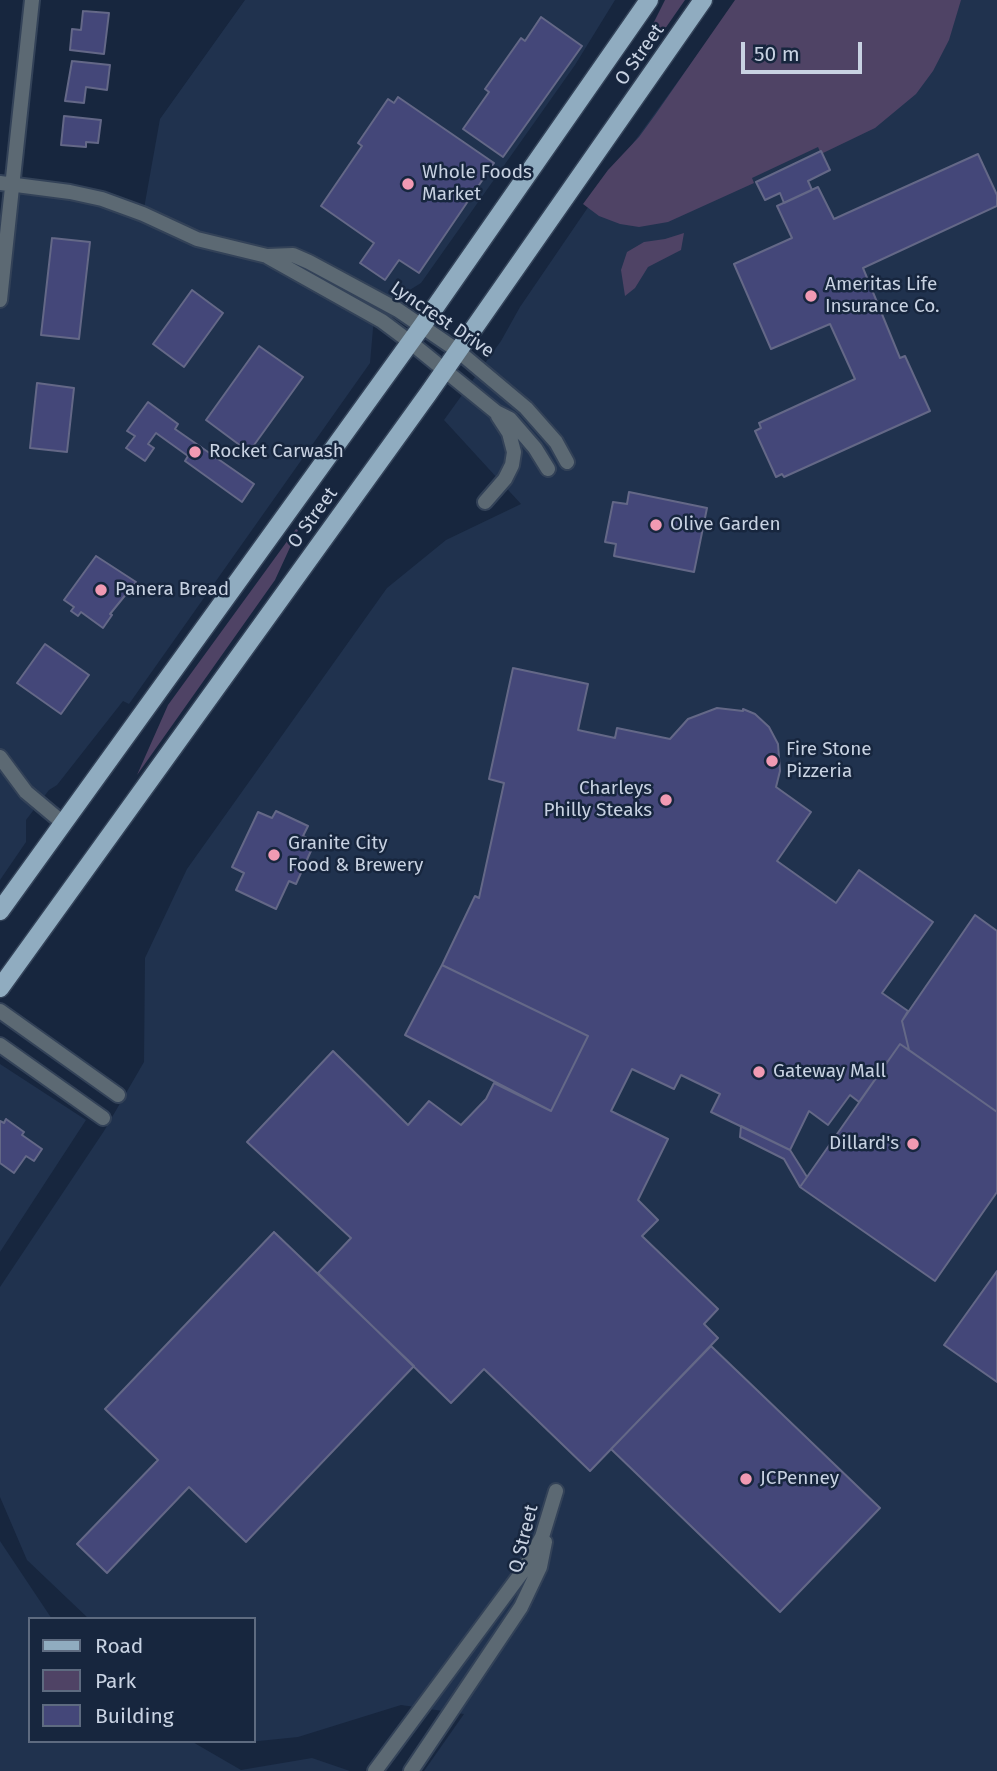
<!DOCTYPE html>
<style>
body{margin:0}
#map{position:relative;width:997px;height:1771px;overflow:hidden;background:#17263e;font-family:"Fira Sans",sans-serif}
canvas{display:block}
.legend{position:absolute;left:28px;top:1617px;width:228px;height:126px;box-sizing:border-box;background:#17263e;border:2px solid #5e6b80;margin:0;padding:9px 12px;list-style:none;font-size:21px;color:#c8d2e2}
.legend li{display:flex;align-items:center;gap:14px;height:35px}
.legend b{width:35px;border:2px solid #5e6b80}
.scale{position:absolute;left:741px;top:42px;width:121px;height:32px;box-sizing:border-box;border:4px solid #c8d2e2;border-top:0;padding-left:9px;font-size:21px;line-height:24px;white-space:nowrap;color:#c8d2e2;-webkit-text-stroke:5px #17263e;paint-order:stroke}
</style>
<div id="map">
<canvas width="997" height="1771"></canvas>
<ul class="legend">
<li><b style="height:9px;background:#90acc0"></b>Road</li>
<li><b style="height:19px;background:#4f4365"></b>Park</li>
<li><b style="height:19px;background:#444779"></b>Building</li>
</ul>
<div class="scale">50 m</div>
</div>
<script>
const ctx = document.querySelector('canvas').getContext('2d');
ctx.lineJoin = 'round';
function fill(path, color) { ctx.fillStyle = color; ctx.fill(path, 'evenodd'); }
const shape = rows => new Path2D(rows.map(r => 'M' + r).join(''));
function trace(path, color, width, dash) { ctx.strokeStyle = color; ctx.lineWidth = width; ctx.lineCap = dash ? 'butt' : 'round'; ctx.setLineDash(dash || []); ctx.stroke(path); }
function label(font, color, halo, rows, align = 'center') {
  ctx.font = font + ' "Fira Sans",sans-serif'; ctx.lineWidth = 5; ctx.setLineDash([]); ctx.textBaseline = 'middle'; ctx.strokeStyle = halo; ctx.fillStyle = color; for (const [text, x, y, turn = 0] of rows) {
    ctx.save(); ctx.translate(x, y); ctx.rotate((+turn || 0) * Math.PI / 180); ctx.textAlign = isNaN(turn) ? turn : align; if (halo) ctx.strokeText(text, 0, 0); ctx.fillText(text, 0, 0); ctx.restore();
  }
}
fill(shape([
 [245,0,615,0,575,65,421,283,387,304,309,262,268,256,374,317,370,363,129,704,123,701,57,785,49,790,26,820,26,842,0,880,0,300,13,185,143,214,160,119],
 [737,0,997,0,997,1771,424,1771,464,1714,401,1705,298,1737,239,1743,237,1741,254,1741,254,1619,89,1619,27,1560,0,1497,0,1287,104,1131,144,1062,145,958,187,869,387,588,446,540,521,504,444,420,501,341,520,307,610,175],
 [0,1064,86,1120,0,1252],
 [0,1541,52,1619,30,1619,30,1741,191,1741,241,1770,312,1758,350,1771,0,1771]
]), '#20324e');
fill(shape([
 [665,0,685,0,635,72,633,70,648,34],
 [735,0,961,0,949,40,933,71,916,94,875,128,821,154,818,147,752,178,754,183,668,222,639,227,620,224,599,216,583,204,608,170,639,137,655,115],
 [684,233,681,250,648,267,635,288,625,296,621,270,627,252,644,242,665,239],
 [296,529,298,530,275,580,137,775,168,705]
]), '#4f4365');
const building = shape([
 [83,11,109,13,104,54,70,50,72,29,81,30,83,11],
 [541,17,582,46,503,157,463,129,489,92,485,89,521,38,525,41,541,17],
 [72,61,110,65,107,90,86,87,84,103,65,101,72,61],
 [398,97,494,163,419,273,399,260,385,280,360,263,374,243,321,206,362,146,358,143,388,99,394,103,398,97],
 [64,116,101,120,98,143,86,142,86,147,61,145,64,116],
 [821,151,830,170,808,181,812,190,784,203,780,193,765,200,756,182,821,151],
 [978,154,997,195,997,206,863,268,900,358,905,356,930,411,784,477,782,474,776,477,755,431,761,428,759,423,855,379,830,324,771,349,734,264,792,238,777,206,818,187,834,219,978,154],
 [52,238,90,242,79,339,41,335,52,238],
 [192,290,223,313,184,367,153,344,192,290],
 [259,346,303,377,249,452,206,420,259,346],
 [37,383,74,388,67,452,30,448,37,383],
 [148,402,178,424,175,429,254,484,242,502,185,461,188,456,156,433,148,444,154,448,145,461,126,448,135,436,127,431,148,402],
 [629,492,707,508,694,572,614,556,616,544,605,542,613,502,627,504,629,492],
 [96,556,136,582,110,614,112,615,103,628,81,612,78,616,71,611,74,607,64,600,96,556],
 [45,644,89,675,61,714,17,683,45,644],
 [513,668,588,684,578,730,615,738,617,728,670,739,688,719,717,708,743,711,743,709,755,714,769,727,778,744,780,771,776,787,811,812,777,861,836,903,859,870,933,922,882,993,908,1011,902,1021,909,1050,900,1044,859,1102,850,1095,828,1125,809,1111,790,1150,711,1112,720,1094,681,1075,674,1089,632,1069,611,1111,668,1139,638,1200,658,1220,642,1236,718,1309,704,1324,718,1338,590,1471,484,1369,451,1403,318,1273,351,1238,247,1142,333,1051,408,1125,429,1101,461,1125,486,1099,494,1083,551,1111,588,1036,442,965,475,896,479,898,504,783,489,779,513,668],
 [276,811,308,826,303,836,315,842,296,884,289,881,276,909,236,890,244,873,232,867,258,812,272,818,276,811],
 [975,915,997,931,997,1112,909,1050,902,1021,975,915],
 [442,965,588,1036,551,1111,405,1035,442,965],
 [900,1044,997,1112,997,1192,935,1281,800,1187,900,1044],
 [6,1119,24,1132,22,1135,42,1149,34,1161,26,1156,14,1173,0,1163,0,1121,4,1123,6,1119],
 [741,1126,790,1150,807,1177,800,1187,784,1159,740,1137,741,1126],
 [274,1232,414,1366,246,1542,189,1487,107,1573,77,1544,158,1460,105,1409,274,1232],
 [997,1271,997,1382,944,1345,997,1271],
 [711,1346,880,1508,780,1612,611,1449,711,1346]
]);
fill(building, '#444779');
trace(building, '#646887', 2);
const minor = shape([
 [0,183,70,192,102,199,143,214,197,239,267,256,293,255,309,262,398,310,458,351,526,408,556,442,567,462],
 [268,257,382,321,410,342,496,412,510,419,535,448,548,469],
 [0,300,32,0],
 [485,502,505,479,512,465,514,452,509,433,498,416],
 [0,757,26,792,63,823],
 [0,1011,118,1095],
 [0,1045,103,1118],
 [375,1771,523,1571,542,1537,556,1491],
 [411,1771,521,1607,540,1567,545,1542]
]);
const primary = shape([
 [0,911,422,326,649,0],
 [0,988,428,394,703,0]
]);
trace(minor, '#334258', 18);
trace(primary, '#334258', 21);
trace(minor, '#5c6973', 14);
trace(primary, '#90acc0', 18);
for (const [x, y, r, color] of [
 [408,184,7,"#f19ab3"],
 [811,296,7,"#f19ab3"],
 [195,452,7,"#f19ab3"],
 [656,525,7,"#f19ab3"],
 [101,590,7,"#f19ab3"],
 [772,761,7,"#f19ab3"],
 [666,800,7,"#f19ab3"],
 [274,855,7,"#f19ab3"],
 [759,1072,7,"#f19ab3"],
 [913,1144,7,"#f19ab3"],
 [746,1479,7,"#f19ab3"]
]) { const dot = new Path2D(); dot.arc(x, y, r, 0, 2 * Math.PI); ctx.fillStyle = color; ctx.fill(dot); trace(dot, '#17263e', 2.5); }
label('19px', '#c8d2e2', '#17263e', [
 ["O Street",640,55,-55],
 ["Lyncrest Drive",442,320,34],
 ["O Street",313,518,-54],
 ["Q Street",524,1539,-76]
]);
label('19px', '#c8d2e2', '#17263e', [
 ["Whole Foods",422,173],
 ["Market",422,195],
 ["Ameritas Life",825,285],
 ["Insurance Co.",825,307],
 ["Rocket Carwash",209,452],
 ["Olive Garden",670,525],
 ["Panera Bread",115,590],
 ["Fire Stone",786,750],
 ["Pizzeria",786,772],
 ["Charleys",652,789,"right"],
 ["Philly Steaks",652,811,"right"],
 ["Granite City",288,844],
 ["Food & Brewery",288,866],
 ["Gateway Mall",773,1072],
 ["Dillard's",899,1144,"right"],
 ["JCPenney",760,1479]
], 'left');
</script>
